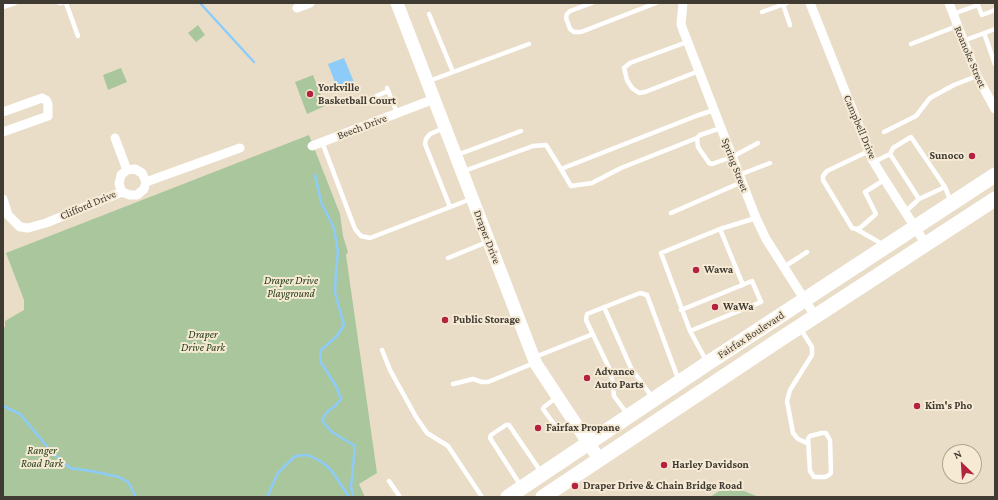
<!DOCTYPE html>
<style>
body{margin:0}
#map{position:relative;width:998px;height:500px;overflow:hidden;background:#e9ddc8;font-family:"Crimson Pro",serif}
canvas{display:block}
.frame{position:absolute;inset:0;border:4px solid #3f3a32;pointer-events:none}
.north{position:absolute;left:942px;top:444px;width:40px;height:40px;box-sizing:border-box;background:#f6ead5;border:1px solid #ada494;border-radius:50%;rotate:335deg;font-size:11px;font-weight:700;line-height:16px;text-align:center;color:#3f3a32}
.north::after{content:'';display:block;margin:auto;width:14px;height:18px;background:#b42240;clip-path:polygon(50% 0,100% 100%,50% 72%,0 100%)}
</style>
<div id="map">
<canvas width="998" height="500"></canvas>
<div class="frame"></div>
<div class="north">N</div>
</div>
<script>
const ctx = document.querySelector('canvas').getContext('2d');
ctx.lineJoin = 'round';
function fill(path, color) { ctx.fillStyle = color; ctx.fill(path, 'evenodd'); }
const shape = rows => new Path2D(rows.map(r => 'M' + r).join(''));
function trace(path, color, width, dash) { ctx.strokeStyle = color; ctx.lineWidth = width; ctx.lineCap = dash ? 'butt' : 'round'; ctx.setLineDash(dash || []); ctx.stroke(path); }
function label(font, color, halo, rows, align = 'center') {
  ctx.font = font + ' "Crimson Pro",serif'; ctx.lineWidth = 4; ctx.setLineDash([]); ctx.textBaseline = 'middle'; ctx.strokeStyle = halo; ctx.fillStyle = color; for (const [text, x, y, turn = 0] of rows) {
    ctx.save(); ctx.translate(x, y); ctx.rotate((+turn || 0) * Math.PI / 180); ctx.textAlign = isNaN(turn) ? turn : align; if (halo) ctx.strokeText(text, 0, 0); ctx.fillText(text, 0, 0); ctx.restore();
  }
}
fill(shape([
 [198,25,205,35,196,42,188,33],
 [121,68,127,82,108,90,103,75],
 [313,75,325,106,307,114,295,82],
 [309,135,340,214,343,236,348,252,346,255,377,473,359,484,365,497,3,497,3,328,5,327,5,321,24,310,24,300,6,253],
 [729,485,759,497,710,497]
]), '#a9c69d');
fill(shape([
 [344,58,356,87,339,93,328,64]
]), '#8dccf9');
trace(shape([
 [200,3,254,62],
 [315,175,321,202,334,228,338,253,336,269,335,293,344,325,337,336,321,350,320,361,336,386,341,399,336,405,326,413,322,421,332,432,355,446,351,487,353,497],
 [3,406,20,414,50,450,70,468,91,471,119,477,128,482,136,497],
 [267,497,278,473,295,456,308,455,322,462,332,471,349,497]
]), '#8dccf9', 2.5);
trace(shape([
 [59,3,62,3],
 [66,3,78,36],
 [592,3,570,11,567,14,566,18,570,29,574,32,581,32,656,3],
 [977,3,982,15,995,10],
 [783,4,790,25],
 [3,7,15,3],
 [762,12,787,3],
 [429,14,453,72],
 [953,14,978,5],
 [984,33,995,64],
 [963,41,995,29],
 [687,42,630,63,624,68,627,80,632,88,639,93,645,92,699,71],
 [911,44,957,26],
 [429,81,529,44],
 [387,88,397,113],
 [372,98,388,91],
 [444,128,430,134,426,139,425,144,450,207],
 [721,128,700,135,697,138,698,147,709,163,712,164,732,157,758,143],
 [884,132,916,116,930,98,954,85,977,76],
 [322,142,355,229,361,236,370,238,471,199],
 [869,151,827,171,823,176,823,180,852,228,856,229,860,228,876,214,865,192,884,180],
 [890,154,919,199],
 [457,155,521,131],
 [874,162,890,154,893,148,911,137,945,187,951,202],
 [561,169,571,186,592,183,621,168,697,138],
 [464,171,533,146,546,145,561,169,696,116,714,110],
 [739,175,770,163],
 [905,212,919,199,945,187],
 [671,213,742,182],
 [720,229,743,285],
 [856,229,884,245],
 [448,258,487,242],
 [784,267,807,252],
 [604,307,631,368,652,397],
 [681,310,752,281,761,302,690,331],
 [800,328,812,347,812,355,790,390,787,401,793,433,798,439,807,443],
 [382,350,390,370,416,417,427,433,448,446,482,497],
 [535,357,593,334],
 [707,362,690,331,661,253,720,229,756,218],
 [453,384,473,379,482,382,488,382,534,363],
 [557,397,544,407,543,409,557,428,559,429,572,420],
 [628,415,614,396,611,372,586,320,587,314,640,293,647,295,679,381],
 [822,433,826,433,830,440,831,473,829,475,825,477,814,477,810,471,808,439,810,436,822,433],
 [389,481,400,497],
 [521,486,490,438,491,435,506,425,509,425,541,472]
]), '#fff', 4.5);
trace(shape([
 [683,3,681,24,683,30,756,218,766,239,815,316],
 [810,3,872,159,881,174,925,243],
 [949,3,977,76,995,109],
 [297,8,310,3],
 [3,112,42,98,46,100,48,104,48,116,3,132],
 [115,138,127,170],
 [312,146,434,99],
 [122,192,119,184,121,175,127,170,135,169,142,173,146,182],
 [3,199,8,215,20,227,28,228,46,223,122,192,130,195,137,195,144,189,146,182,240,148]
]), '#fff', 9);
trace(shape([
 [397,3,536,364,599,459]
]), '#fff', 13);
trace(shape([
 [508,497,708,363,995,175],
 [543,497,776,342,995,199]
]), '#fff', 15);
for (const [x, y, r, color] of [
 [310,94,4,"#b42240"],
 [972,156,4,"#b42240"],
 [696,270,4,"#b42240"],
 [715,307,4,"#b42240"],
 [445,320,4,"#b42240"],
 [587,378,4,"#b42240"],
 [917,406,4,"#b42240"],
 [538,428,4,"#b42240"],
 [664,465,4,"#b42240"],
 [575,486,4,"#b42240"]
]) { const dot = new Path2D(); dot.arc(x, y, r, 0, 2 * Math.PI); ctx.fillStyle = color; ctx.fill(dot); trace(dot, '#f6ead5', 1.5); }
label('11px', '#3f3a32', '#f6ead5', [
 ["Roanoke Street",970,57,67],
 ["Beech Drive",362,127,-21],
 ["Campbell Drive",860,127,67],
 ["Spring Street",735,165,69],
 ["Clifford Drive",88,205,-23],
 ["Draper Drive",487,237,69],
 ["Fairfax Boulevard",751,335,-33]
]);
label('bold 11px', '#3f3a32', '#f6ead5', [
 ["Yorkville",318,88],
 ["Basketball Court",318,101],
 ["Sunoco",964,156,"right"],
 ["Wawa",704,270],
 ["WaWa",723,307],
 ["Public Storage",453,320],
 ["Advance",595,372],
 ["Auto Parts",595,385],
 ["Kim's Pho",925,406],
 ["Fairfax Propane",546,428],
 ["Harley Davidson",672,465],
 ["Draper Drive & Chain Bridge Road",583,486]
], 'left');
label('italic 11px', '#1c360d', '#f6ead5', [
 ["Draper Drive",291,281],
 ["Playground",291,294],
 ["Draper",203,335],
 ["Drive Park",203,348],
 ["Ranger",42,451],
 ["Road Park",42,464]
]);
</script>
